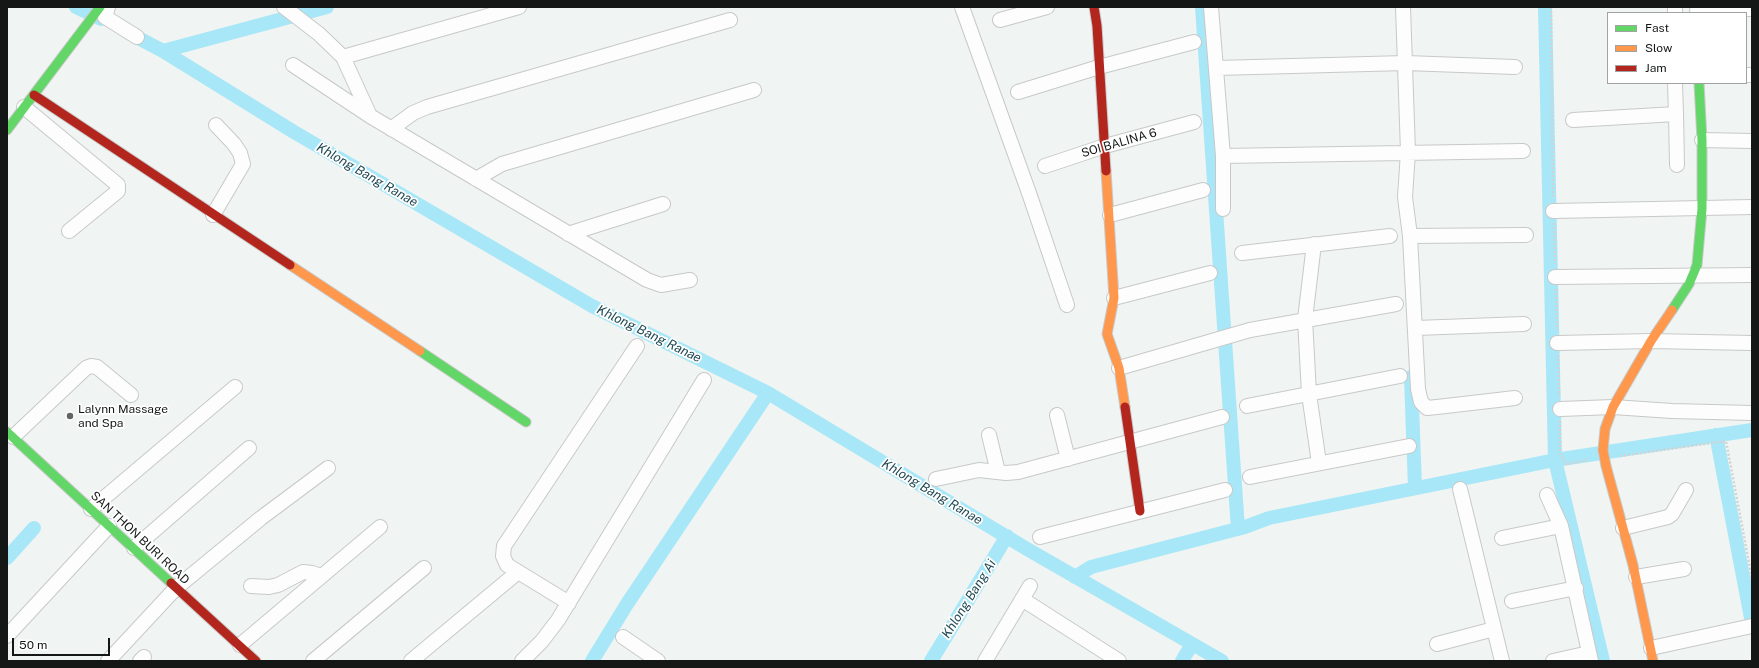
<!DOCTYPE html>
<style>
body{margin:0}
#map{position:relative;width:1759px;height:668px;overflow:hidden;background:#f0f4f2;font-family:"Public Sans",sans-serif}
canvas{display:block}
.frame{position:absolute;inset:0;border:8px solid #151716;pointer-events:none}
.legend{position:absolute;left:1607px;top:12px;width:140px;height:72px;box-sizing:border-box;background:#fff;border:1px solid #a1a2a2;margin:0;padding:5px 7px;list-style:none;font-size:12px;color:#151716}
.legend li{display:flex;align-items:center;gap:8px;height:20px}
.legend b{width:20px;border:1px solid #a1a2a2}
.scale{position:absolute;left:12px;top:638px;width:98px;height:18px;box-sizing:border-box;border:2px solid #151716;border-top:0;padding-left:5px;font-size:12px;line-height:14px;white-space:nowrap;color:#151716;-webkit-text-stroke:3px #fff;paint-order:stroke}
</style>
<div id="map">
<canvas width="1759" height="668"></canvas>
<div class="frame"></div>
<ul class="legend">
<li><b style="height:5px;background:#63d668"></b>Fast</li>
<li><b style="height:5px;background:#ff974d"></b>Slow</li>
<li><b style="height:5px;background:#b3261e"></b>Jam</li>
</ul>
<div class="scale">50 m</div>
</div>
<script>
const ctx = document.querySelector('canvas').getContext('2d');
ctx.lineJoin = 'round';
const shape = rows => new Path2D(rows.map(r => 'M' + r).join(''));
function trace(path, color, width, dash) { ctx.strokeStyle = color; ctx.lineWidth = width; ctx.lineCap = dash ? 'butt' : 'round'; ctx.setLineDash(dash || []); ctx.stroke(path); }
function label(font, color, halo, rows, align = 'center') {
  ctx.font = font + ' "Public Sans",sans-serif'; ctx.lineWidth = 3.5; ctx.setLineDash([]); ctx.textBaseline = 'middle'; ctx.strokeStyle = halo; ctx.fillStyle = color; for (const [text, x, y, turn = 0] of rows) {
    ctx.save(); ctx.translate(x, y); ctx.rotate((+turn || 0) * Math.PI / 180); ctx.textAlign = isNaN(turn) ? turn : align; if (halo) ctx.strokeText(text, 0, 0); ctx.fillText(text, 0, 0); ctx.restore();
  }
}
trace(shape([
 [76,7,101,19],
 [1202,7,1238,529],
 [1545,7,1555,460,1603,661],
 [127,32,163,51,294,132,592,306,768,393,1027,549,1222,661],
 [163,51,327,7],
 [1411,377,1415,488],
 [1716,435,1752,623],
 [7,558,34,528],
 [1075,577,1091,567,1245,527,1269,518,1555,460,1752,430],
 [592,661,627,604,768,393],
 [931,661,1007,536],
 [1182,661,1192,644]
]), '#a8e7f7', 14);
const street = shape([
 [108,7,105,17,137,37],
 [284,7,319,34,343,57,370,116,647,280,661,285,690,280],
 [962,7,1029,193,1067,305],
 [1211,7,1223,156,1223,209],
 [1403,7,1408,152,1405,197,1410,236,1418,389,1421,402,1427,408,1437,407,1515,398],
 [1675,7,1675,13],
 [1697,10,1752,9],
 [1000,20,1047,7],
 [343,57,519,7],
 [293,65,370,116],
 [1216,68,1406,63,1515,67],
 [1746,75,1752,75],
 [1018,92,1099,67,1194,42],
 [24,107,118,185,118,191,69,231],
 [1676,114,1677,165],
 [1573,120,1676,114,1675,83],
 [391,129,413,113,427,107,730,20],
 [1702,140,1752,141],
 [1223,156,1523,151],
 [1045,166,1105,146,1194,122],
 [476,179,502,164,754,90],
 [1553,211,1752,207],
 [213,215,243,164,240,153,234,144,216,125],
 [1110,215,1203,190],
 [568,234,663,204],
 [1410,236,1526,235],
 [1314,244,1305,319,1309,394,1319,463],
 [1242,253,1390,236],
 [1555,277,1752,275],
 [1114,298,1210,273],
 [1416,328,1524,324],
 [1557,343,1651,341,1752,343],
 [1119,368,1250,330,1396,304],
 [1247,406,1400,376],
 [1560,409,1613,407,1672,411,1752,413],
 [1057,415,1068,459],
 [989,435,998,472],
 [13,437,86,368,91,366,97,367,131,395],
 [1250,477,1409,446],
 [936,479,979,470,1006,473,1018,472,1222,417],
 [1460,489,1502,661],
 [1547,495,1561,526,1591,661],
 [91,509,235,387],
 [1623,528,1668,517,1672,514,1686,490],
 [1040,537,1225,490],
 [1502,538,1561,526],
 [134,548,249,448],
 [1636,577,1684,569],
 [251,586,269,587,278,585,303,572,312,573,321,576],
 [1022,599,1119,661],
 [1512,601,1576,588],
 [569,603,507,565,503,556,504,546,637,346],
 [7,636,109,526],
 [623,637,658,661],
 [1437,644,1494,629],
 [240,645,380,527],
 [1651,648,1752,626],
 [108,661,176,588,261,518,328,468],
 [140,661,144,657],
 [313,661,424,568],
 [411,661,518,572],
 [522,661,542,641,558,620,704,380],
 [985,661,1030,586],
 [1553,661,1589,653]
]);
const fast = shape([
 [7,130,100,7],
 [1672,310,1689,284,1697,265,1702,209,1702,140,1699,83],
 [420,351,526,422],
 [7,432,171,583]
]);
const slow = shape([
 [1106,171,1114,298,1107,334,1119,368,1125,407],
 [290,265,420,351],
 [1603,450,1605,429,1613,407,1651,341,1672,310],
 [1606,466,1633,565,1653,661]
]);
const jam = shape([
 [1094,7,1097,26,1106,171],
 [34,95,290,265],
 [1125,407,1140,511],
 [171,583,256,661]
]);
trace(street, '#c7c9c8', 16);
trace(fast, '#c7c9c8', 11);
trace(slow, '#c7c9c8', 11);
trace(jam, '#c7c9c8', 11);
trace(shape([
 [1551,7,1553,198],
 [1554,223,1555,264],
 [1556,289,1557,330],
 [1558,355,1559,396],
 [1560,421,1560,454,1566,464,1589,460],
 [1620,456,1726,441,1752,579]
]), '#d1d3d3', 2.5, [2, 2]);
trace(street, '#fdfdfd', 14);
trace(fast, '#63d668', 9);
trace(slow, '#ff974d', 9);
trace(jam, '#b3261e', 9);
const slowBridge = shape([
 [1603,450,1606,466]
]);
trace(slowBridge, '#c7c9c8', 11, []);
trace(slowBridge, '#ff974d', 9);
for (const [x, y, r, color] of [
 [70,416,4,"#626463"]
]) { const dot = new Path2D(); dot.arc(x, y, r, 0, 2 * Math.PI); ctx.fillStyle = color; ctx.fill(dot); trace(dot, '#fff', 1.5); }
label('12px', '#151716', '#fff', [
 ["SOI BALINA 6",1119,143,-16],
 ["SAN THON BURI ROAD",140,538,43]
]);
label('12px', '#151716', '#fff', [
 ["Lalynn Massage",78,409],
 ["and Spa",78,423]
], 'left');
label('italic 13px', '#224a55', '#fff', [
 ["Khlong Bang Ranae",367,175,30],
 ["Khlong Bang Ranae",649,334,26],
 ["Khlong Bang Ranae",932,492,31],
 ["Khlong Bang Ai",969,599,-58]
]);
</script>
